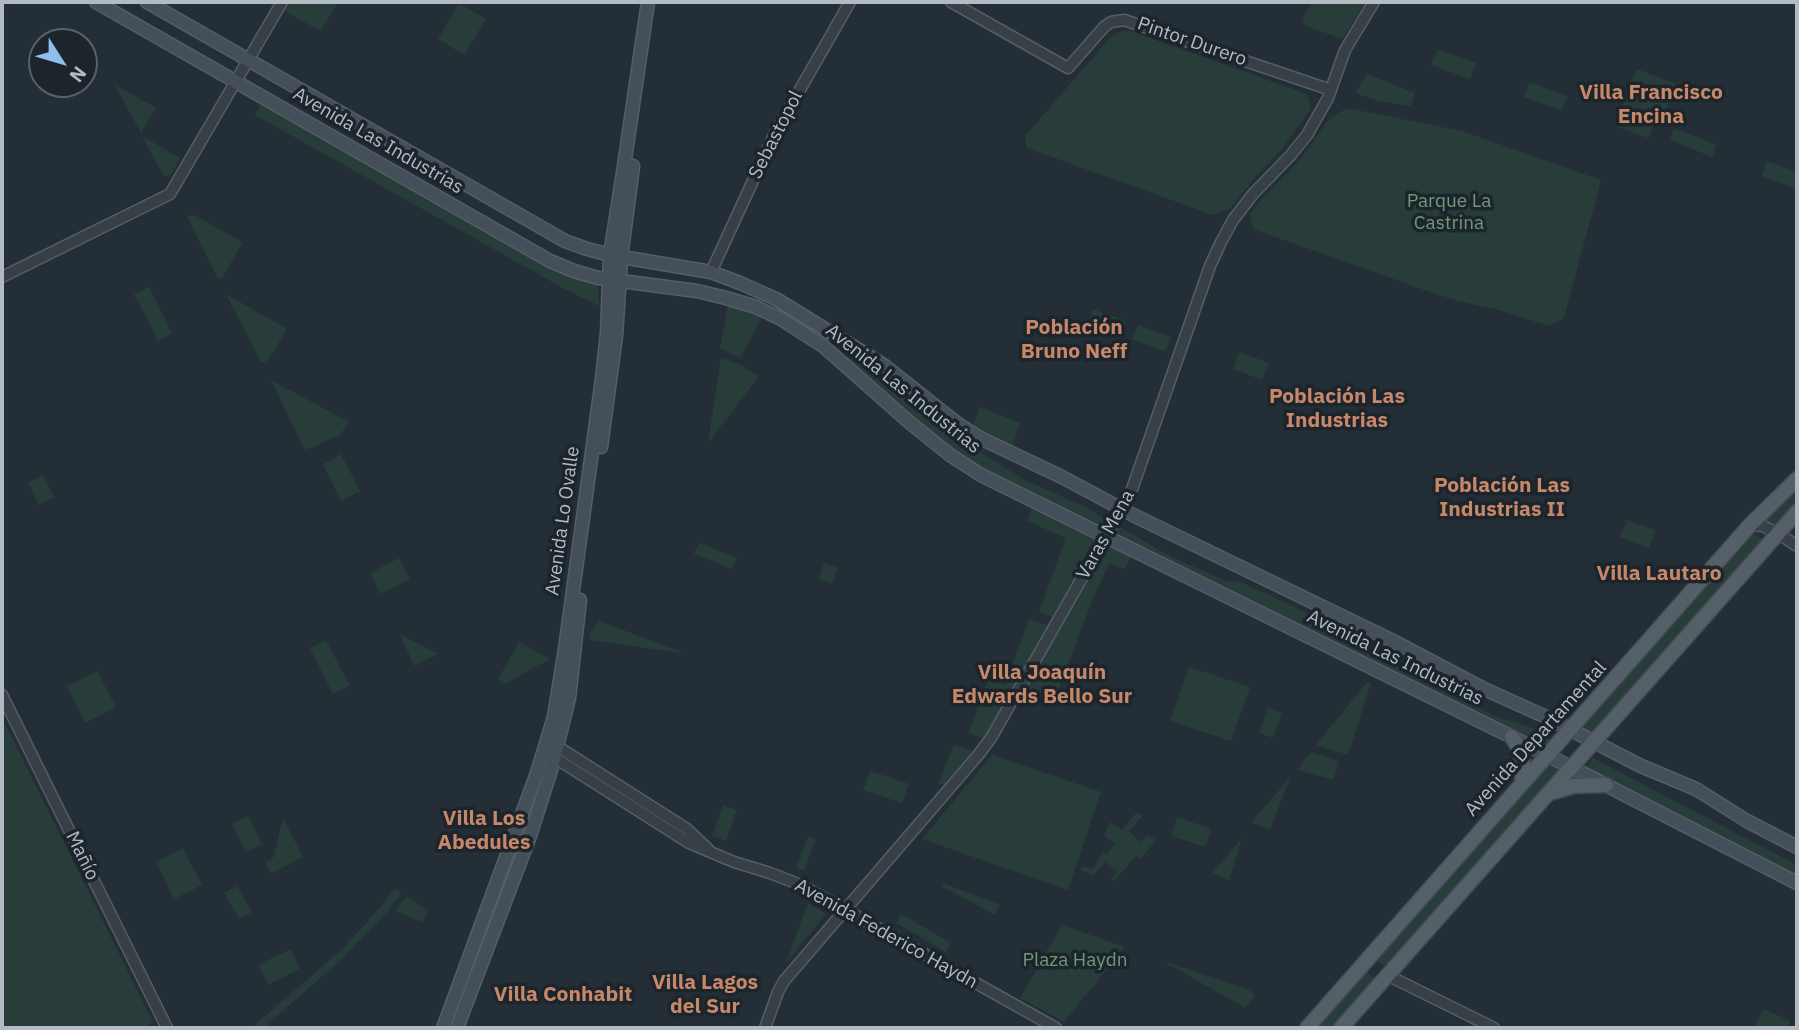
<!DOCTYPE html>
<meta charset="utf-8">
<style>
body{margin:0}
#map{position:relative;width:1799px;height:1030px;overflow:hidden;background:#242e37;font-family:"IBM Plex Sans",sans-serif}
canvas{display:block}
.frame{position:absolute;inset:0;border:4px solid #b2bbc3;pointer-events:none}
.north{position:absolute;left:28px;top:28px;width:70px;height:70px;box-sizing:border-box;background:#1c252c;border:2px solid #586168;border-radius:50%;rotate:127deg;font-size:19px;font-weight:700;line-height:28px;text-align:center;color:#b2bbc3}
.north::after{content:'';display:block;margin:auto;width:24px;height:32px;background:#8fbdec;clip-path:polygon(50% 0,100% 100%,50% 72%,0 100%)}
</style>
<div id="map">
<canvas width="1799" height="1030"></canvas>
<div class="frame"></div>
<div class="north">N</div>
</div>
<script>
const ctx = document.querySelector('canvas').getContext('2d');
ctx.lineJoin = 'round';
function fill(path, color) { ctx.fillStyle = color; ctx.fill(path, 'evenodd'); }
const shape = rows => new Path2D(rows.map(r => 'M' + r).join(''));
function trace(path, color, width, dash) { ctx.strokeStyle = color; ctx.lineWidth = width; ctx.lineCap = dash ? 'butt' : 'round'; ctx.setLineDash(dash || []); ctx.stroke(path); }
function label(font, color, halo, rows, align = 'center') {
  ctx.font = font + ' "IBM Plex Sans",sans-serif'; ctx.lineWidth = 7; ctx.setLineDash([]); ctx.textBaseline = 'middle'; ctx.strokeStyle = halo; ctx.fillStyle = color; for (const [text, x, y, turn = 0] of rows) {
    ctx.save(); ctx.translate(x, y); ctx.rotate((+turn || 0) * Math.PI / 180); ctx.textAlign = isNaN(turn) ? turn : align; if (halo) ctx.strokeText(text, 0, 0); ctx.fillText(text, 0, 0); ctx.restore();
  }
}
fill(shape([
 [289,2,338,2,321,31,284,11],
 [1312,2,1366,2,1342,39,1304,25,1302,20],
 [459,3,486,19,464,55,438,39],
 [1121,31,1130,31,1307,94,1311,109,1282,149,1257,175,1230,209,1213,215,1027,148,1025,136,1108,40],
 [1437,49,1476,63,1470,79,1431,65],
 [1637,69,1676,84,1661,122,1655,121,1649,138,1617,127,1623,110,1651,119,1622,107],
 [1367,74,1415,93,1411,106,1378,101,1355,93],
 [1529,82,1567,96,1562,111,1524,97],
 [114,84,156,108,141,133],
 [263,101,594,283,598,287,599,306,570,292,255,115],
 [1347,108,1462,131,1601,180,1564,318,1549,326,1499,310,1458,301,1430,292,1253,229,1250,214,1261,200,1299,161,1329,119],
 [1674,128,1717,145,1712,157,1670,140],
 [142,136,180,158,170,177,163,175],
 [1767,161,1797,172,1797,189,1762,176],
 [194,215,243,242,222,278,218,279,187,216],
 [149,287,172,333,158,341,134,294],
 [226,294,287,329,266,364,260,361],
 [728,305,750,311,762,318,740,358,720,348],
 [1093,309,1126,321,1121,336,1088,324],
 [1138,325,1171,337,1165,352,1132,339],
 [1239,352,1269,363,1262,380,1233,369],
 [845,356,851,358,896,388,934,421,959,439,1025,480,1087,508,1172,557,1224,580,1243,583,1303,611,1345,632,1393,663,1495,716,1530,727,1551,739,1543,749,1005,483,956,455,843,358],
 [721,358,739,364,759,376,708,443],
 [271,380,349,422,340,435,305,450],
 [979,407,1020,423,1012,448,972,429],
 [341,454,360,491,341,501,323,464],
 [43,475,54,497,39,505,28,483],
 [1797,489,1797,505,1776,529,1762,523],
 [1032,508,1098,540,1052,617,1039,612,1066,538,1027,521],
 [1627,520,1655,530,1649,548,1620,537],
 [1750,532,1763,539,1590,735,1578,729],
 [699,543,737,558,732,569,694,554],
 [1109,546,1131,557,1125,569,1109,563,1092,601,1054,701,1024,691],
 [399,558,410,579,380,594,370,573],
 [824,563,838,568,832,584,819,579],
 [1029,619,1048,625,984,739,968,733,989,679,1005,685],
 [599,621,687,654,590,640,589,635],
 [400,634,438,654,414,666],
 [326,640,350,686,333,694,310,648],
 [519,642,550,659,505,684,498,679],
 [1189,667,1250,687,1231,741,1170,721],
 [97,671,116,707,85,723,67,686],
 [1367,682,1371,683,1348,755,1316,745],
 [1268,708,1282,713,1273,738,1259,733],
 [2,718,153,1022,144,1028,2,1028],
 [954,745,972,751,944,785,938,783],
 [1311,752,1339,761,1333,780,1297,770],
 [992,755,1101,792,1068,890,922,839],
 [1593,758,1797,865,1797,879,1583,770],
 [1545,762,1559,770,1385,965,1378,962,1376,956],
 [870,771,909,784,902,803,863,790],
 [1291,776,1270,829,1251,823],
 [723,805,737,810,726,841,712,836],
 [1136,813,1143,815,1129,832,1141,842,1147,835,1156,840,1141,859,1136,855,1115,881,1111,879,1117,872,1105,862,1093,876,1080,870,1082,866,1091,869,1094,868,1103,852,1106,855,1115,844,1104,835,1110,822,1122,830],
 [248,816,262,844,246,852,232,824],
 [1177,817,1211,829,1205,847,1171,836],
 [283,818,303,857,271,874,265,862,273,858],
 [808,836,816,839,804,871,796,868],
 [1242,838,1229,880,1212,873],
 [183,848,202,885,174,899,156,862],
 [943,883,998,904,1000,906,995,915,941,886],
 [237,886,252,912,239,919,224,893],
 [395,889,402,893,386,913,340,961,263,1028,251,1028,340,951,369,920],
 [407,896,428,911,423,922,395,911],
 [808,903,826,914,786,963],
 [901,914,951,943,946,952,896,923],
 [1062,925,1125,947,1064,1022,1020,998],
 [291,949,300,969,268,985,258,965],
 [1163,961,1250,990,1255,997,1245,1008],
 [1363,969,1376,980,1334,1028,1312,1028],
 [1763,1009,1791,1021,1786,1028,1753,1028]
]), '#283c3a');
const tertiary = shape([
 [951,2,1068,68,1104,27,1111,22,1124,20,1331,90],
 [711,272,774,135,850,2],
 [2,277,170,194,282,2],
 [1750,525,1763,526,1782,536,1797,546],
 [2,695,167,1028],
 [552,743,687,829,709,850],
 [549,754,689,843,734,862,770,873,801,885,1056,1028],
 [1387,975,1494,1028],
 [765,1028,778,992,784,981,979,754,991,738,1131,492,1210,266,1221,242,1233,220,1253,194,1290,156,1307,135,1328,98,1345,50,1374,2]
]);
const secondary = shape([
 [96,2,550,261,574,271,598,278,697,291,726,298,756,307,781,319,823,346,909,422,950,455,981,475,1512,737,1797,883],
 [147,2,565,241,587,249,610,255,711,272,740,283,776,299,885,366,958,424,980,438,1062,477,1133,515,1391,640,1482,688,1544,716,1641,766,1696,789,1747,821,1797,847],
 [601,447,616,336,621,258,633,166],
 [443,1028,537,773,554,717,565,649,602,379,607,333,610,255,623,173,648,2],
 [457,1028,530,836,552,767,569,698,580,600]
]);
const primary = shape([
 [1512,737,1518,747,1523,763,1522,783],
 [1550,793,1574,786,1606,785],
 [1307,1028,1750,525,1797,479],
 [1341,1028,1797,512]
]);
trace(tertiary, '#555e65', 13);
trace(secondary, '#555e65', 15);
trace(primary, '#404950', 17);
trace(tertiary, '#374047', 10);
trace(secondary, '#454f5a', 12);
trace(primary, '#555f67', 14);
label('19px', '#b2bbc3', '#1c252c', [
 ["Pintor Durero",1192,42,19],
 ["Sebastopol",776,135,-63],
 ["Avenida Las Industrias",378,141,30],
 ["Avenida Las Industrias",903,389,39],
 ["Avenida Lo Ovalle",563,521,-82],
 ["Varas Mena",1106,535,-61],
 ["Avenida Las Industrias",1395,658,26],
 ["Avenida Departamental",1536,739,-48],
 ["Mañío",82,856,64],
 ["Avenida Federico Haydn",886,934,29]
]);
label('19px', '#739777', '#1c252c', [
 ["Parque La",1449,202],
 ["Castrina",1449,224],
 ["Plaza Haydn",1075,961]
]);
label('bold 21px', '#c78769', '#1c252c', [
 ["Villa Francisco",1651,93],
 ["Encina",1651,117],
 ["Población",1074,328],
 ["Bruno Neff",1074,352],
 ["Población Las",1337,397],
 ["Industrias",1337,421],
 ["Población Las",1502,486],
 ["Industrias II",1502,510],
 ["Villa Lautaro",1659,574],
 ["Villa Joaquín",1042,673],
 ["Edwards Bello Sur",1042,697],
 ["Villa Los",484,819],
 ["Abedules",484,843],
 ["Villa Lagos",705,983],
 ["del Sur",705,1007],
 ["Villa Conhabit",563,995]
]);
</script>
